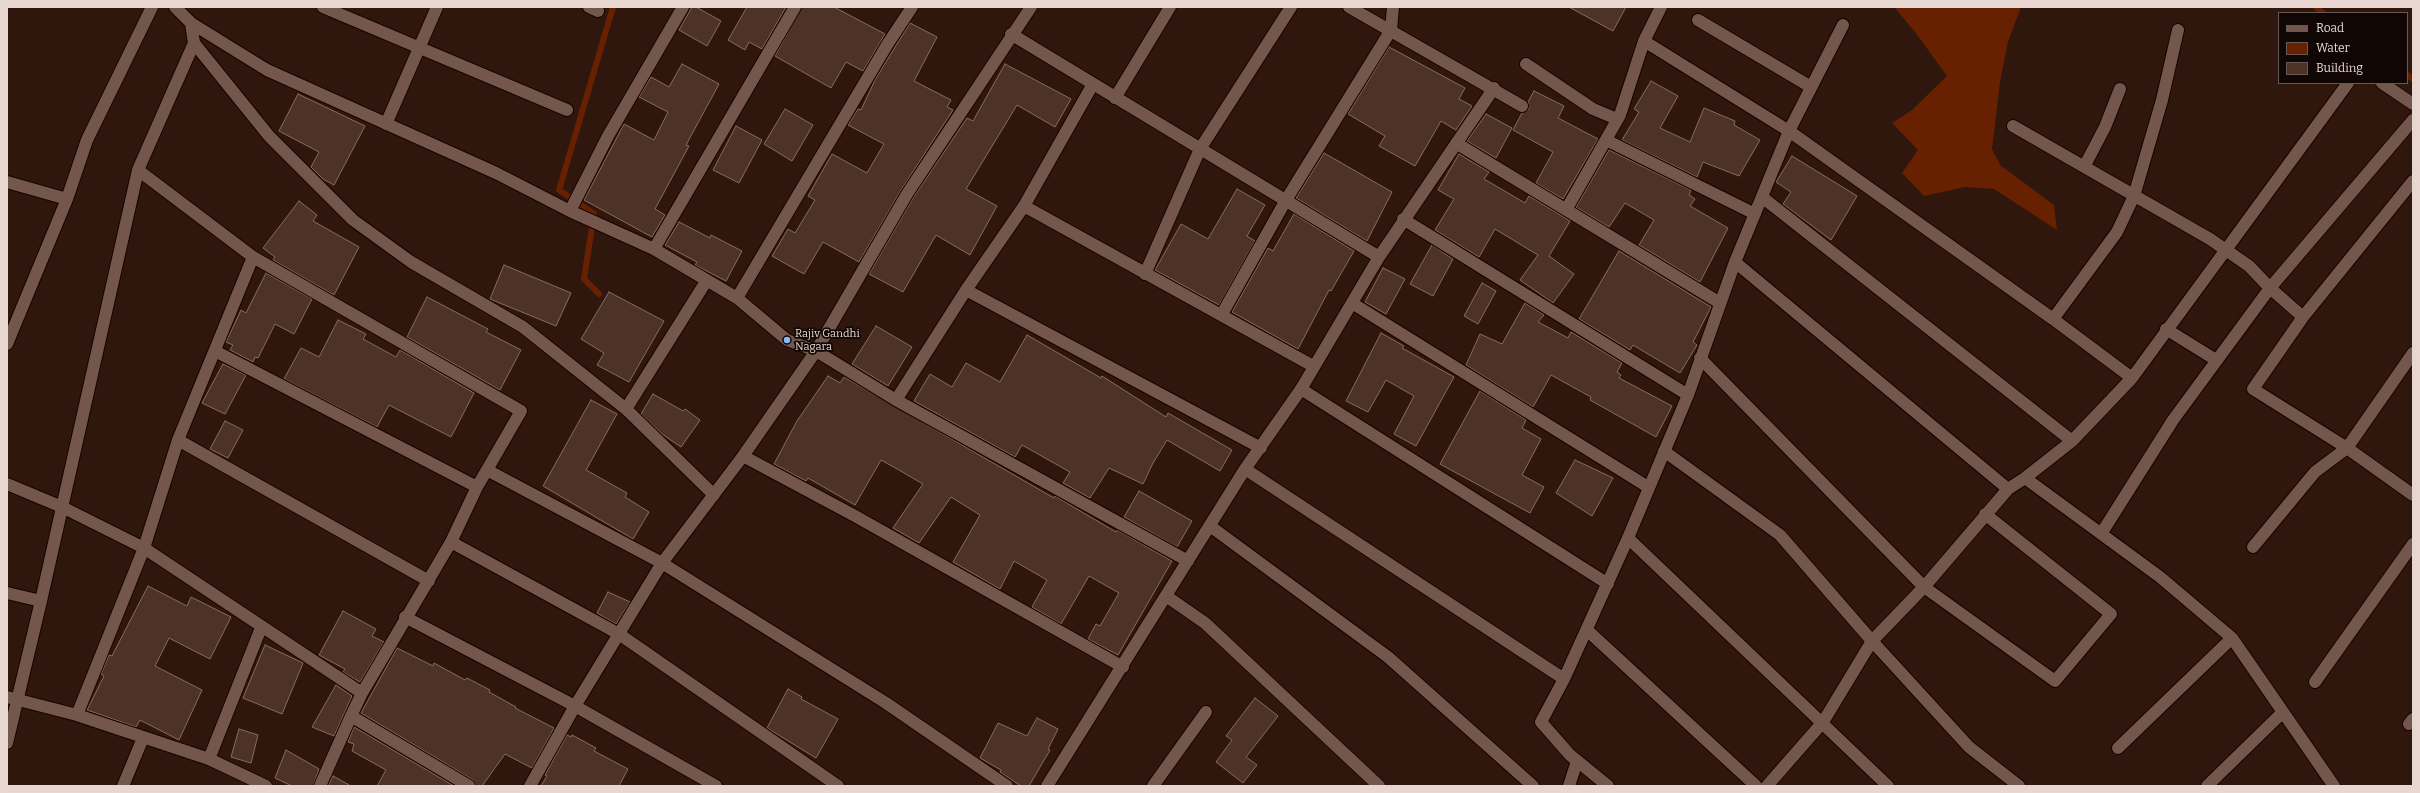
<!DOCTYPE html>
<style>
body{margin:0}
#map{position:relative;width:2420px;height:793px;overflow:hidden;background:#30170e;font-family:Bitter,serif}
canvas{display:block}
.frame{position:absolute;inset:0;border:8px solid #e8d6d0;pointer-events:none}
.legend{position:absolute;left:2278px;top:12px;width:130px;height:72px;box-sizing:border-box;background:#100603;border:1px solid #665955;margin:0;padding:5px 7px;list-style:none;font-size:12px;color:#e8d6d0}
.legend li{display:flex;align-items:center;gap:8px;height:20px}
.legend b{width:20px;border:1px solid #665955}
</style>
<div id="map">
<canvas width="2420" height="793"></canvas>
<div class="frame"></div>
<ul class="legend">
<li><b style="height:5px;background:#74574c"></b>Road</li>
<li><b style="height:11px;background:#672000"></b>Water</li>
<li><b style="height:11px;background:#4d3228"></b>Building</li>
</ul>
</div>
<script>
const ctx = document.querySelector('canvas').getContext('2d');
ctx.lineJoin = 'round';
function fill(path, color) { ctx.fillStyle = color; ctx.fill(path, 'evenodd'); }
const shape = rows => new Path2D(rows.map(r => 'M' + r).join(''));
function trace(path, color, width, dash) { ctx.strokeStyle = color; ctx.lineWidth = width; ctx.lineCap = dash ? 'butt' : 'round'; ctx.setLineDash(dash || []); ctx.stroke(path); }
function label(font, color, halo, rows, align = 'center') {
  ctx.font = font + ' Bitter,serif'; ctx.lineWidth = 3.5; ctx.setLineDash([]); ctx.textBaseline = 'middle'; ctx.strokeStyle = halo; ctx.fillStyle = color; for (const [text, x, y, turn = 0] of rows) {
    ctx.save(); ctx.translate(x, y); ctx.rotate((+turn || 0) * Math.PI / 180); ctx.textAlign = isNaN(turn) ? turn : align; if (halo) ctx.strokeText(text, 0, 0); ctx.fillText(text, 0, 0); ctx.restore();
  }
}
fill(shape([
 [1894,7,2021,7,2008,42,2000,82,1992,149,2000,165,2054,205,2057,230,1994,189,1965,187,1924,196,1902,173,1918,150,1892,123,1912,110,1947,76,1915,32]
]), '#672000');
trace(shape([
 [2316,7,2323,13],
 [2407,75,2413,79],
 [599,294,584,279,594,214,559,190,613,7]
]), '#672000', 6);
const building = shape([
 [692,7,696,7,721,21,707,46,679,30,692,7],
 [747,7,786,7,762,49,749,42,745,50,728,40,747,7],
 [802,7,834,7,885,34,863,71,846,62,831,88,775,56,802,7],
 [1569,7,1626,7,1613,31,1569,7],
 [910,23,937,37,914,81,951,100,947,107,953,110,901,190,859,262,823,242,804,274,772,256,788,229,795,233,815,200,808,196,832,154,867,173,884,144,848,125,858,109,861,110,876,78,910,23],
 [1389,47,1465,88,1459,99,1472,106,1456,130,1441,121,1415,166,1379,146,1385,136,1348,114,1389,47],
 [682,64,719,84,686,145,689,146,655,209,665,215,652,237,584,200,624,124,654,140,668,112,639,97,651,77,669,87,682,64],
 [1005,64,1071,99,1055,127,1017,105,966,189,997,206,970,255,936,235,903,292,869,274,913,198,967,118,973,121,1005,64],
 [1651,81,1678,96,1660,128,1690,142,1704,108,1735,121,1734,125,1760,140,1739,176,1703,162,1697,177,1622,140,1639,112,1634,109,1651,81],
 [1534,91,1564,106,1558,118,1598,139,1563,199,1536,183,1553,152,1513,130,1522,113,1529,109,1528,102,1534,91],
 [298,94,365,126,334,185,323,179,311,167,319,152,279,131,298,94],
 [785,109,813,125,792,161,764,144,785,109],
 [1486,114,1512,128,1496,158,1467,141,1486,114],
 [736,126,762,140,739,183,713,170,736,126],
 [1609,150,1691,190,1689,195,1695,199,1690,206,1728,228,1700,282,1639,245,1654,220,1625,203,1609,227,1576,207,1609,150],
 [1324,153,1392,192,1367,241,1296,198,1324,153],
 [1459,154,1489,172,1484,179,1525,203,1529,196,1570,221,1549,256,1574,274,1553,303,1520,280,1538,255,1495,229,1479,257,1435,230,1454,199,1438,190,1459,154],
 [1792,156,1857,196,1831,240,1783,204,1791,192,1776,182,1792,156],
 [1237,189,1265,205,1247,236,1255,241,1219,305,1155,270,1181,224,1208,239,1237,189],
 [299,201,317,215,313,221,359,247,334,295,273,260,275,257,263,248,299,201],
 [1294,214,1354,251,1331,291,1329,290,1298,349,1232,312,1268,248,1273,251,1294,214],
 [679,222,710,238,711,235,742,251,726,281,695,265,697,262,665,245,679,222],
 [1432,245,1453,259,1433,296,1410,284,1432,245],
 [1619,251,1711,307,1693,342,1697,345,1680,373,1633,345,1630,350,1579,319,1619,251],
 [504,265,571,293,556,326,490,299,504,265],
 [1383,268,1405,279,1386,314,1365,302,1383,268],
 [266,273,312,299,294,334,275,324,258,358,255,357,253,362,230,350,233,345,226,342,241,310,246,313,266,273],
 [1482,283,1496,291,1478,324,1464,316,1482,283],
 [609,292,664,321,629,382,597,365,604,353,581,339,609,292],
 [427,297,488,329,486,332,521,350,500,390,407,337,427,297],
 [1525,303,1544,315,1538,322,1568,338,1571,332,1622,363,1617,372,1621,375,1619,378,1672,406,1656,437,1590,400,1591,397,1551,375,1533,407,1466,365,1480,334,1502,344,1525,303],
 [338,320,366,334,363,339,396,357,400,350,474,393,451,437,389,405,377,427,284,379,301,348,319,357,338,320],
 [876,326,912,347,888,386,852,364,876,326],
 [1381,333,1404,346,1402,348,1454,377,1416,446,1394,434,1414,396,1386,380,1368,412,1346,401,1381,333],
 [1027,335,1101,378,1102,376,1166,417,1168,413,1232,450,1220,471,1167,440,1153,463,1143,484,1109,468,1090,498,1063,483,1070,472,1022,445,1015,457,914,401,930,374,952,387,966,363,1000,382,1027,335],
 [223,364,246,375,225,414,202,403,223,364],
 [828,376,840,383,844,377,1054,498,1055,496,1116,532,1117,530,1172,561,1118,655,1088,639,1096,624,1100,626,1119,593,1089,576,1061,624,1032,607,1047,580,1014,561,1000,589,953,562,980,515,951,497,919,543,893,528,923,484,899,470,881,460,855,505,808,478,806,481,774,464,797,421,828,376],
 [1480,391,1526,420,1522,428,1541,439,1522,475,1544,487,1530,513,1440,464,1480,391],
 [653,394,683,411,685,409,700,420,681,447,662,434,641,414,653,394],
 [591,400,617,414,586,470,627,493,625,497,649,512,633,539,543,486,591,400],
 [225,421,243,430,228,458,210,449,225,421],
 [1575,460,1613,478,1592,516,1556,493,1575,460],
 [1139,491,1192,521,1177,547,1124,517,1139,491],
 [148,586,187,606,191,597,231,617,210,659,169,638,155,666,202,690,179,740,140,720,136,727,87,710,104,676,101,674,109,655,112,656,148,586],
 [608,592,630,602,616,624,597,613,608,592],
 [343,611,376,629,372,636,384,642,360,682,343,672,345,669,319,655,343,611],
 [265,645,303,663,282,714,243,698,265,645],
 [397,648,433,666,434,663,465,680,467,678,490,690,489,692,516,707,515,708,554,728,532,768,505,754,482,786,476,786,473,780,361,713,397,648],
 [336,685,352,696,334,736,312,727,336,685],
 [788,689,802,697,801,699,838,719,816,758,767,728,788,689],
 [1255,698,1278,716,1246,757,1257,765,1243,783,1216,762,1232,740,1226,736,1255,698],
 [1037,718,1058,729,1048,749,1050,750,1029,786,1021,786,1000,772,1001,770,980,758,998,723,1027,736,1037,718],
 [354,727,454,786,377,786,386,770,352,751,354,744,348,742,354,727],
 [239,729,258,735,251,763,231,757,239,729],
 [567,735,571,737,572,735,596,748,594,751,628,769,619,786,541,786,547,776,545,775,567,735],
 [286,750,319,769,313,786,292,786,275,778,286,750],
 [333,776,351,786,328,786,333,776]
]);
fill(building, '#4d3228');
trace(building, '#896b60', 1);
const minor = shape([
 [175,7,191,23,267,70,496,173,570,211,654,249,737,298,787,340,816,351,896,400,1188,561],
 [323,7,567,110],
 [589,7,598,11],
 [1349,7,1522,106],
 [1698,20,1811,87],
 [1011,34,1379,257],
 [1644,41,1789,131,2053,319,2132,378],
 [194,43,269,136,353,220,411,262,523,327,626,409],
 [1526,64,1593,109,1617,119],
 [2382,83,2413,104],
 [1115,98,1170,7],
 [386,124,437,7],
 [2013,126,2210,239,2249,266,2270,288,2303,317],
 [1606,140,1755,214],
 [1456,143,1720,303],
 [2084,167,2105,127,2120,89],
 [138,170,253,257,521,411,477,487,451,542,362,693],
 [2413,181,2303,317,2253,389,2347,448,2413,495],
 [7,182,67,199,87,140,152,7],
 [1762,197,2072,441],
 [1024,206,1313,366],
 [1566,210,1620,115,1644,41,1661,7],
 [570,211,608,136,683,7],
 [1403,219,1688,395],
 [654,249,795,7],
 [1735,262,2008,489],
 [1145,274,1200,149,1291,7],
 [707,280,626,409,714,495],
 [966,290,1261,448],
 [737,298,887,45,912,7],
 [1352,303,1648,487],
 [1222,314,1286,200,1391,30,1393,7],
 [2053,319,2117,232,2134,196,2162,100,2178,30],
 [2166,329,2216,360],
 [7,344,67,199],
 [215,351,477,487],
 [1700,358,1924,587,2055,681,2111,614,1985,514],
 [1301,389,1608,584],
 [896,400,966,290,1024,206,1093,84],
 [178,440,429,581],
 [1664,451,1780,535,1872,641,1969,747,2019,786],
 [743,456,855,516,1123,667],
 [1245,469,1564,679],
 [487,470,662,563,886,703,1007,786],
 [2025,478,2160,577,2232,638,2334,786],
 [7,484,62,507,144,548,362,693,351,716,469,786],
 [1210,526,1388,657,1533,786],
 [2101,534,2173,420,2270,288,2413,120],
 [1628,538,1888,786],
 [451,542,619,634,838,786],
 [2253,547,2315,472,2347,448,2413,353],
 [7,593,41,601],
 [1166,596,1205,623,1379,786],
 [405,617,575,706,716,786],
 [1587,630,1756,786],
 [2315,682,2413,544],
 [7,697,77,715,209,759,266,786],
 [77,715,144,548,178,440,253,257],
 [2409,724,2413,719],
 [7,743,41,601,138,170,194,43,191,23],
 [2118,748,2232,638],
 [209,759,261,628],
 [123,786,143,738],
 [320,786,351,716],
 [530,786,575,706,662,563,743,456,816,351,907,194,1031,7],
 [1047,786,1245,469,1301,389,1379,257,1494,88],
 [1153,786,1206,712],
 [1569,786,1577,761],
 [1608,786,1570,755,1541,722,1564,679,1628,538,1688,395,1735,262,1789,131,1843,25],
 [1767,786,1823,722,1872,641,1924,587,2008,489,2025,478,2072,441,2132,378,2348,83],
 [2207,786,2283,712]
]);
trace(minor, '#160300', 14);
trace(minor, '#74574c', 12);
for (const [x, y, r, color] of [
 [787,340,4,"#82bcfa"]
]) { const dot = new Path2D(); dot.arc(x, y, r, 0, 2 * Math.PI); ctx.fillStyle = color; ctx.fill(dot); trace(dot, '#100603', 1.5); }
label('11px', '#e8d6d0', '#100603', [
 ["Rajiv Gandhi",795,334],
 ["Nagara",795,347]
], 'left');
</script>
